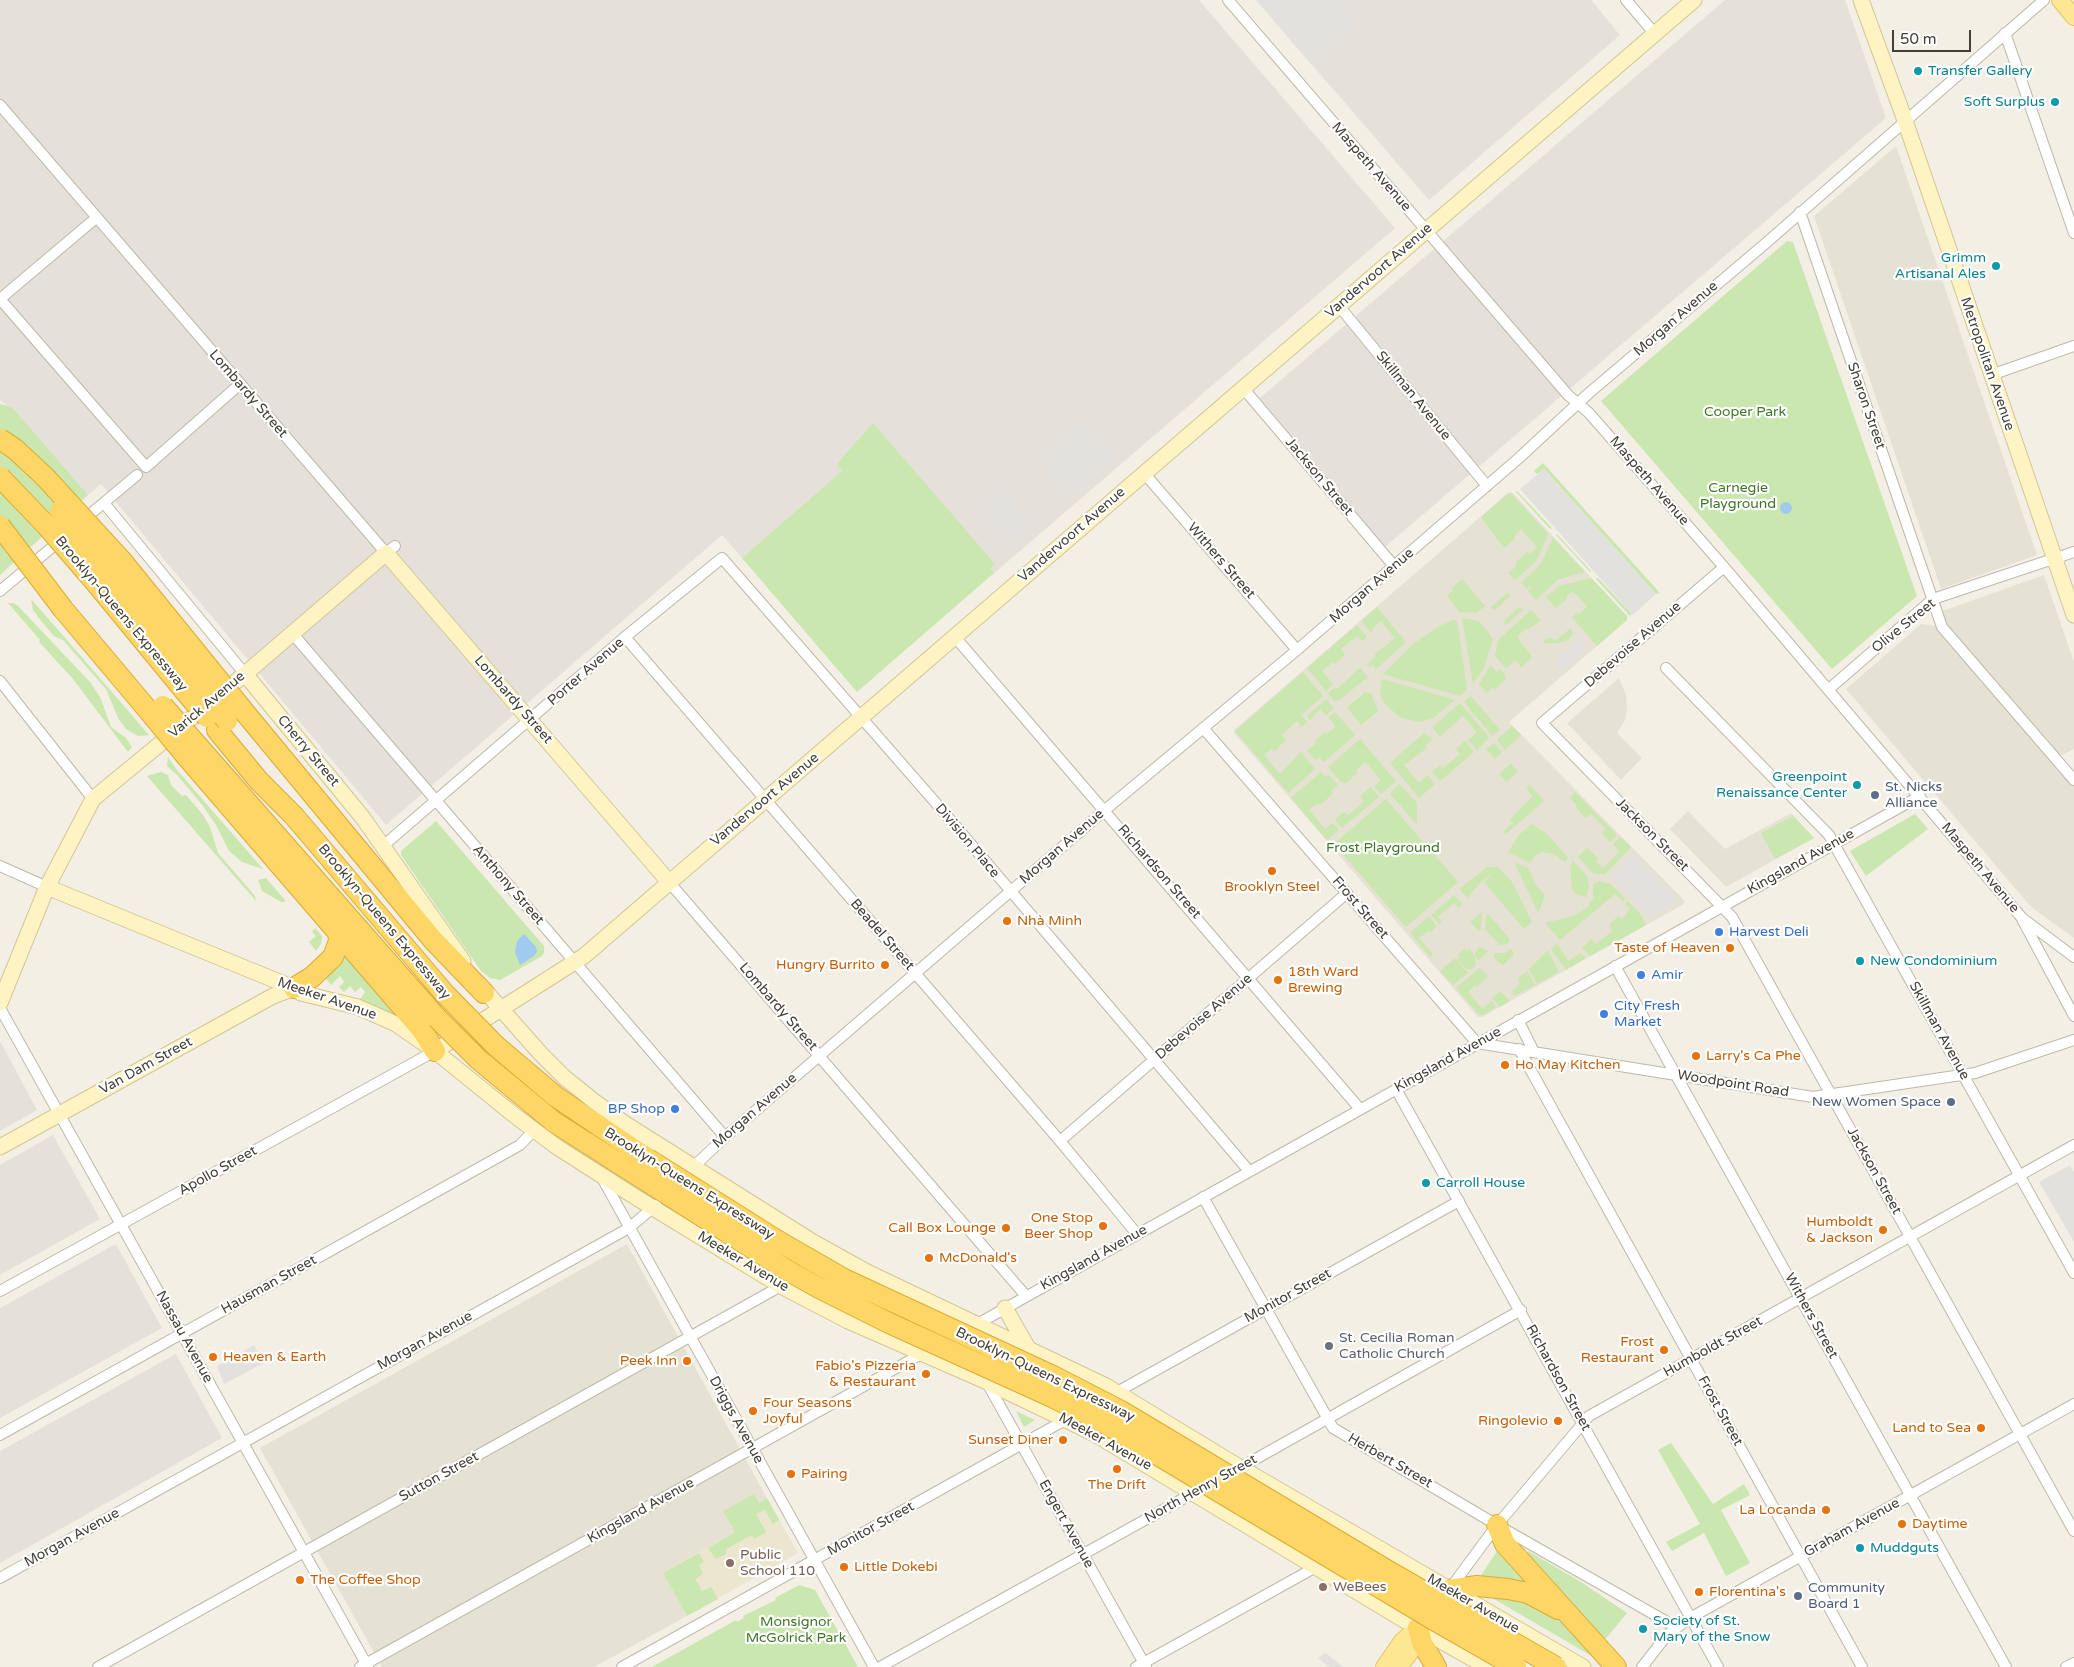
<!DOCTYPE html>
<meta charset="utf-8">
<style>
body{margin:0}
#map{position:relative;width:2074px;height:1667px;overflow:hidden;background:#f3efe5;font-family:"Varela Round",sans-serif}
canvas{display:block}
.scale{position:absolute;left:1892px;top:30px;width:79px;height:22px;box-sizing:border-box;border:2px solid #454035;border-top:0;padding-left:6px;font-size:15px;line-height:18px;white-space:nowrap;color:#454035;-webkit-text-stroke:4px #fff;paint-order:stroke}
</style>
<div id="map">
<canvas width="2074" height="1667"></canvas>
<div class="scale">50 m</div>
</div>
<script>
const ctx = document.querySelector('canvas').getContext('2d');
ctx.lineJoin = 'round';
function fill(path, color) { ctx.fillStyle = color; ctx.fill(path, 'evenodd'); }
const shape = rows => new Path2D(rows.map(r => 'M' + r).join(''));
function trace(path, color, width, dash) { ctx.strokeStyle = color; ctx.lineWidth = width; ctx.lineCap = dash ? 'butt' : 'round'; ctx.setLineDash(dash || []); ctx.stroke(path); }
function label(font, color, halo, rows, align = 'center') {
  ctx.font = font + ' "Varela Round",sans-serif'; ctx.lineWidth = 4.5; ctx.setLineDash([]); ctx.textBaseline = 'middle'; ctx.strokeStyle = halo; ctx.fillStyle = color; for (const [text, x, y, turn = 0] of rows) {
    ctx.save(); ctx.translate(x, y); ctx.rotate((+turn || 0) * Math.PI / 180); ctx.textAlign = isNaN(turn) ? turn : align; if (halo) ctx.strokeText(text, 0, 0); ctx.fillText(text, 0, 0); ctx.restore();
  }
}
fill(shape([
 [1896,146,2037,555,1941,589,1814,216],
 [1512,492,1627,616,1627,620,1509,722,1685,901,1684,904,1482,1017,1478,1017,1234,733,1234,730,1508,493],
 [2044,575,2074,662,2074,749,2058,757,2074,781,2074,938,2031,907,1846,689,1921,624,1942,627,1937,613],
 [1619,678,1626,695,1627,709,1625,720,1617,733,1642,758,1621,780,1567,723],
 [1688,811,1725,849,1791,813,1814,838,1726,887,1670,829],
 [627,1244,767,1498,759,1503,754,1494,724,1511,735,1532,663,1573,687,1616,594,1667,382,1667,260,1448]
]), '#e6e2d3');
fill(shape([
 [0,0,1199,0,1395,228,991,576,876,442,742,558,722,535,386,825,101,484,88,495,19,415,0,400],
 [1256,0,1591,0,1620,35,1429,200],
 [1725,0,1845,0,1886,118,1385,547,1260,398],
 [0,1041,37,1110,0,1131],
 [53,1135,100,1219,0,1275,0,1165],
 [116,1244,162,1328,0,1418,0,1308],
 [176,1354,222,1438,0,1563,0,1451]
]), '#e5e1da');
fill(shape([
 [754,1494,759,1503,767,1498,798,1553,687,1616,663,1573,735,1532,723,1511]
]), '#ece6cf');
fill(shape([
 [1787,241,1793,242,1917,596,1832,669,1601,401],
 [0,404,11,407,19,415,88,495,0,575],
 [873,423,995,564,990,568,994,573,857,692,742,558,842,471,837,464],
 [1543,463,1660,593,1656,594,1544,469,1537,474,1534,471],
 [1517,491,1552,528,1550,529,1516,492],
 [1511,493,1548,534,1537,560,1515,580,1508,573,1516,567,1516,562,1527,552,1529,554,1537,547,1521,529,1514,536,1515,539,1504,548,1481,517,1506,495],
 [1557,534,1591,571,1590,572,1556,535],
 [1553,538,1585,572,1557,580,1536,600,1528,591,1532,588,1530,586,1527,589,1521,583,1540,565],
 [1591,578,1627,616,1627,620,1597,646,1572,617,1577,613,1579,614,1587,607,1573,591,1566,596,1568,598,1556,608,1546,597,1559,586],
 [1598,578,1632,614,1630,616,1596,579],
 [1462,579,1485,606,1476,613,1460,612,1447,596,1453,590,1452,588],
 [1509,592,1510,596,1495,610,1490,608],
 [31,599,66,639,149,735,138,736,126,729,118,718,106,689,63,640,54,636,42,622,33,610],
 [8,603,14,603,18,606,90,682,100,697,111,727,126,738,132,747,128,752,73,679,39,642,40,640],
 [1377,607,1406,642,1376,669,1373,665,1370,667,1367,664,1375,658,1375,654,1395,638,1381,621,1372,629,1373,631,1371,633,1361,621],
 [1518,608,1524,609,1505,626,1504,621],
 [1531,610,1541,620,1529,629,1525,629,1517,637,1532,657,1521,667,1515,660,1506,669,1495,656,1498,640],
 [1462,618,1475,620,1481,623,1493,639,1484,668,1473,684],
 [1453,620,1457,621,1467,689,1460,696,1383,674,1412,645,1438,627],
 [1357,625,1367,637,1362,641,1357,636,1341,649,1345,655,1335,664,1333,662,1322,671,1333,684,1326,691,1307,668],
 [1571,628,1573,634,1568,640,1557,643,1545,643,1544,641,1550,637,1555,641],
 [1491,665,1496,672,1500,669,1507,678,1495,689,1493,687,1486,693,1479,684],
 [1360,668,1368,677,1338,701,1334,701,1328,693,1335,687,1337,689],
 [1303,672,1323,696,1301,715,1307,722,1302,727,1297,721,1282,735,1286,740,1274,751,1271,749,1264,755,1280,774,1301,752,1315,769,1288,793,1235,731],
 [1382,679,1383,679,1455,700,1433,718,1419,722,1401,718,1384,703,1380,695],
 [1366,692,1372,695,1378,711,1361,725,1347,707],
 [1471,696,1500,730,1492,736,1464,702],
 [1326,699,1334,708,1326,715,1320,709,1310,720,1307,716],
 [1460,703,1489,737,1488,739,1477,750,1468,740,1477,732,1463,716,1440,737,1432,727],
 [1335,712,1355,735,1324,762,1319,757,1315,760,1307,751,1315,744,1315,741,1325,732,1327,734,1336,727,1328,717],
 [1512,726,1521,735,1505,750,1497,740],
 [1424,733,1433,739,1425,746,1427,748,1404,765,1419,783,1428,775,1435,784,1419,798,1390,763],
 [1360,739,1396,781,1381,794,1374,786,1381,780,1365,762,1356,771,1357,773,1346,783,1341,782,1328,767],
 [1465,741,1474,752,1440,781,1432,772,1440,765,1443,768,1460,754,1456,749],
 [1494,743,1502,752,1495,759,1486,749],
 [168,757,177,770,263,869,242,862,229,851,216,825,203,806,178,776,167,766],
 [1511,763,1518,772,1506,782,1499,774],
 [161,772,168,775,171,785,182,796,186,795,203,815,210,827,218,853,250,890,255,896,256,901,147,776],
 [1321,772,1326,777,1329,775,1338,785,1331,791,1333,794,1320,805,1318,803,1309,810,1325,829,1333,823,1339,830,1327,840,1291,798],
 [1399,784,1417,803,1417,825,1390,794],
 [1530,785,1544,801,1506,834,1504,831,1513,823,1510,819,1533,796,1526,789],
 [1371,787,1379,797,1342,828,1335,820,1344,812,1349,815,1364,801,1360,796],
 [1575,792,1617,835,1610,842,1602,834,1605,829,1591,814,1585,818,1577,809,1576,804,1570,798],
 [1386,799,1458,882,1406,927,1334,844],
 [1915,814,1928,829,1866,876,1850,851],
 [1793,816,1814,838,1775,859,1761,833],
 [436,821,544,946,544,952,542,956,500,980,490,978,481,971,401,855,401,851],
 [1532,824,1548,835,1568,858,1565,862,1553,854,1542,852,1535,856,1530,863,1508,852,1519,835],
 [1620,837,1631,847,1605,874,1594,874,1578,857,1587,848,1598,858,1596,861,1603,868,1619,852,1613,844],
 [1573,861,1587,876,1589,887,1586,897,1575,894,1572,889,1570,867],
 [1514,862,1528,868,1535,883,1545,896,1538,913],
 [1487,867,1498,867,1512,882,1532,922,1524,929,1484,882,1496,871,1481,882,1467,898,1459,889],
 [266,878,285,900,285,902,281,902,262,891,258,880],
 [1599,881,1611,884,1626,899,1623,901,1615,894,1560,940,1545,923,1573,916,1588,907,1593,898,1593,884],
 [1454,895,1462,904,1459,908,1454,903,1438,917,1442,922,1439,924,1431,915],
 [1628,901,1641,915,1646,925,1590,956,1582,948,1591,939,1596,944,1612,931,1609,925,1618,916,1622,919,1628,912,1630,909,1625,904],
 [1482,912,1481,928,1479,931,1470,922],
 [1487,913,1510,939,1507,944,1500,945,1485,929],
 [1429,916,1437,927,1430,932,1428,931,1419,938,1433,954,1430,957,1410,933],
 [315,928,322,936,321,944,316,951,309,942,316,936,312,932],
 [1557,943,1568,961,1581,953,1586,958,1566,970,1551,949],
 [1480,947,1488,951,1479,960,1475,957,1476,965,1472,969,1466,969,1457,959,1460,957,1458,954,1465,948,1467,951,1470,949,1475,956,1476,951],
 [1511,949,1514,954,1503,965,1498,962,1493,955,1496,953,1505,953],
 [1548,950,1559,972,1537,984,1529,969],
 [345,953,411,1025,357,1004,365,992,361,987,355,992,350,986,344,992,339,987,344,982,340,976,331,985,324,976],
 [1455,958,1468,973,1453,985,1440,971],
 [1480,968,1488,976,1477,987,1474,986,1468,992,1482,1009,1492,1001,1496,1007,1483,1015,1479,1015,1456,988],
 [1527,971,1535,985,1514,996,1512,991,1520,984,1518,978],
 [1500,991,1510,1001,1500,1007,1492,998],
 [1016,1411,1035,1420,1024,1427],
 [1671,1443,1713,1504,1744,1484,1750,1495,1721,1510,1750,1563,1726,1576,1704,1533,1672,1551,1666,1542,1700,1524,1658,1450],
 [754,1494,759,1503,767,1498,779,1520,773,1524,765,1510,756,1514,766,1532,754,1539,752,1535,726,1549,726,1554,716,1559,708,1548,735,1532,723,1511],
 [1499,1548,1529,1583,1480,1577],
 [1528,1551,1581,1582,1627,1613,1604,1641,1527,1553],
 [699,1553,704,1562,699,1565,703,1574,695,1579,702,1591,711,1587,718,1599,687,1616,663,1573],
 [799,1585,815,1590,858,1667,652,1667,736,1620,737,1622,744,1618,743,1616,776,1600,775,1598],
 [1504,1593,1561,1617,1595,1658,1489,1596]
]), '#c9e7ae');
fill(shape([
 [1256,0,1337,0,1358,24,1312,65],
 [1084,421,1116,459,1070,498,1038,460],
 [1544,469,1656,594,1633,615,1520,489],
 [1004,491,1033,525,1011,544,982,510],
 [1579,639,1588,649,1562,672,1553,662],
 [1632,854,1677,900,1652,918,1612,877],
 [2070,1165,2074,1172,2074,1242,2039,1182],
 [254,1345,264,1363,224,1384,217,1366],
 [1326,1653,1343,1667,1329,1667,1318,1658]
]), '#e3e1dd');
fill(shape([
 '1780 508a6 6 0 1 1 12 0a6 6 0 1 1-12 0Z',
 [524,934,536,947,537,952,534,956,520,965,515,952,517,941]
]), '#a1caf0');
const minor = shape([
 [1228,0,1568,395,1589,413,1724,567,2022,918,2074,957],
 [1626,0,1655,34],
 [2005,33,2074,233],
 [0,105,386,553,395,546],
 [1800,212,1942,627,2074,780],
 [0,299,146,467,240,384],
 [0,299,96,218],
 [1339,306,1487,486],
 [1991,375,2074,346],
 [1243,388,1394,566],
 [1144,473,1297,650],
 [104,503,245,674],
 [82,521,137,475],
 [1724,567,1542,723,1732,917,2074,1531],
 [0,591,62,539],
 [292,633,725,1137],
 [625,637,1060,1141,1137,1234],
 [955,637,1360,1109],
 [1666,668,1829,835,2074,1273],
 [0,681,93,799],
 [1829,689,1933,599,2074,552],
 [1203,728,1477,1043],
 [383,846,625,637,722,558,935,802,1249,1171],
 [0,866,47,887],
 [669,882,1026,1296],
 [2023,921,2074,1016],
 [1615,966,2006,1667],
 [0,1008,368,1667],
 [1518,1020,1534,1052],
 [1477,1043,1813,1097,1975,1073,2074,1040],
 [1519,1049,1862,1667],
 [1396,1089,1718,1667],
 [1060,1141,1347,893],
 [691,1169,725,1137,1105,810,1297,650,1394,566,1519,458,1589,393,1766,243,2044,0],
 [601,1176,874,1667],
 [1203,1197,1333,1428,1497,1525,1676,1627],
 [0,1291,435,1051],
 [972,1327,1920,796],
 [986,1381,1146,1667],
 [1117,1392,1459,1201],
 [0,1435,520,1145,534,1130],
 [1236,1470,1521,1310],
 [0,1578,629,1228,656,1205],
 [1449,1590,1497,1525,1589,1416,2074,1145],
 [98,1667,781,1286],
 [360,1667,925,1352],
 [622,1667,1067,1419],
 [880,1667,1197,1491],
 [1136,1667,1316,1567],
 [1642,1667,1667,1635,1690,1618,2074,1404],
 [2066,1667,2074,1663]
]);
const secondary = shape([
 [1861,0,1902,112,2074,615],
 [245,674,363,818,463,961],
 [47,887,294,988,301,993,358,1007,396,1024,435,1051,514,1115,557,1147,637,1198,781,1286,848,1321,985,1381,1093,1433,1404,1620,1487,1667],
 [479,984,540,1053,565,1078,595,1102,624,1123,813,1242,867,1272,1106,1386,1229,1461,1583,1667],
 [0,1003,47,887,93,799,245,674,386,553,669,882],
 [435,1051,584,956,1694,0],
 [0,1147,273,996,294,988],
 [1005,1308,1029,1350]
]);
const primary = shape([
 [2060,0,2074,17],
 [1384,1667,1402,1641,1418,1628,1424,1620],
 [1399,1667,1410,1653,1418,1628]
]);
const motorway = shape([
 [122,561,208,667],
 [109,571,194,679],
 [95,582,183,689],
 [63,609,153,716],
 [242,709,433,940,484,993],
 [217,730,259,781,294,816,445,994],
 [198,746,437,1018],
 [186,756,422,1030,435,1051],
 [294,988,312,977,333,957,339,941,338,931],
 [496,1046,555,1096,648,1159],
 [478,1059,554,1122,634,1173],
 [1497,1525,1505,1544,1616,1667],
 [1449,1590,1477,1586,1508,1589,1528,1593,1558,1609],
 [1418,1628,1422,1643,1436,1667]
]);
trace(minor, '#beb8a8', 12);
trace(secondary, '#d3c695', 17);
trace(primary, '#e3c663', 18);
trace(motorway, '#dcab35', 22);
trace(minor, '#fff', 10);
trace(secondary, '#fef4c3', 15);
trace(primary, '#fee793', 16);
trace(motorway, '#fdd666', 20);
const motorwayBridge = shape([
 [0,439,15,449,45,477,122,561],
 [0,477,46,525,95,582],
 [60,511,109,571],
 [0,526,63,609],
 [208,667,242,709],
 [194,679,227,721],
 [183,689,207,717],
 [163,706,198,746],
 [153,716,186,756],
 [445,994,496,1046],
 [437,1018,478,1059],
 [648,1159,778,1241,844,1279,1053,1376,1121,1411,1390,1572,1556,1667],
 [634,1173,785,1269,819,1288,889,1323,1052,1397,1104,1423,1434,1620,1516,1667]
]);
trace(motorwayBridge, '#dcab35', 22, []);
trace(motorwayBridge, '#fdd666', 20);
for (const [x, y, r, color] of [
 [1918,71,5,"#0f9aa8"],
 [2055,102,5,"#0f9aa8"],
 [1996,266,5,"#0f9aa8"],
 [1857,785,5,"#0f9aa8"],
 [1875,795,5,"#5c6f8a"],
 [1272,871,5,"#e8710a"],
 [1007,921,5,"#e8710a"],
 [1719,932,5,"#3f7fe0"],
 [1730,948,5,"#e8710a"],
 [1860,961,5,"#0f9aa8"],
 [885,965,5,"#e8710a"],
 [1641,975,5,"#3f7fe0"],
 [1278,980,5,"#e8710a"],
 [1604,1014,5,"#3f7fe0"],
 [1696,1056,5,"#e8710a"],
 [1505,1065,5,"#e8710a"],
 [1951,1102,5,"#5c6f8a"],
 [675,1109,5,"#3f7fe0"],
 [1426,1183,5,"#0f9aa8"],
 [1103,1226,5,"#e8710a"],
 [1006,1228,5,"#e8710a"],
 [1883,1230,5,"#e8710a"],
 [929,1258,5,"#e8710a"],
 [1329,1346,5,"#6b7280"],
 [1664,1350,5,"#e8710a"],
 [213,1357,5,"#e8710a"],
 [687,1361,5,"#e8710a"],
 [926,1374,5,"#e8710a"],
 [753,1411,5,"#e8710a"],
 [1558,1421,5,"#e8710a"],
 [1981,1428,5,"#e8710a"],
 [1063,1440,5,"#e8710a"],
 [1117,1469,5,"#e8710a"],
 [791,1474,5,"#e8710a"],
 [1826,1510,5,"#e8710a"],
 [1902,1524,5,"#e8710a"],
 [1860,1548,5,"#0f9aa8"],
 [730,1563,5,"#8d6e63"],
 [844,1567,5,"#e8710a"],
 [300,1580,5,"#e8710a"],
 [1323,1587,5,"#8d6e63"],
 [1699,1592,5,"#e8710a"],
 [1798,1596,5,"#5c6f8a"],
 [1643,1629,5,"#0f9aa8"]
]) { const dot = new Path2D(); dot.arc(x, y, r, 0, 2 * Math.PI); ctx.fillStyle = color; ctx.fill(dot); trace(dot, '#fff', 2); }
label('14px', '#0d838f', '#fff', [
 ["Transfer Gallery",1928,71],
 ["Soft Surplus",2045,102,"right"],
 ["Grimm",1986,258,"right"],
 ["Artisanal Ales",1986,274,"right"],
 ["Greenpoint",1847,777,"right"],
 ["Renaissance Center",1847,793,"right"],
 ["New Condominium",1870,961],
 ["Carroll House",1436,1183],
 ["Muddguts",1870,1548],
 ["Society of St.",1653,1621],
 ["Mary of the Snow",1653,1637]
], 'left');
label('14px', '#454035', '#fff', [
 ["Maspeth Avenue",1371,167,49],
 ["Vandervoort Avenue",1379,271,-41],
 ["Morgan Avenue",1676,319,-41],
 ["Metropolitan Avenue",1987,364,71],
 ["Lombardy Street",248,394,49],
 ["Skillman Avenue",1413,396,51],
 ["Sharon Street",1866,406,71],
 ["Jackson Street",1319,477,50],
 ["Maspeth Avenue",1649,481,49],
 ["Vandervoort Avenue",1072,535,-41],
 ["Withers Street",1221,561,49],
 ["Morgan Avenue",1372,586,-41],
 ["Brooklyn-Queens Expressway",121,614,50],
 ["Olive Street",1904,626,-39],
 ["Debevoise Avenue",1633,645,-41],
 ["Porter Avenue",586,672,-41],
 ["Lombardy Street",513,700,49],
 ["Varick Avenue",207,705,-40],
 ["Cherry Street",308,751,50],
 ["Vandervoort Avenue",765,800,-40],
 ["Jackson Street",1652,835,45],
 ["Division Place",967,841,50],
 ["Morgan Avenue",1062,847,-41],
 ["Kingsland Avenue",1801,862,-29],
 ["Maspeth Avenue",1980,868,50],
 ["Richardson Street",1159,872,49],
 ["Anthony Street",508,885,49],
 ["Frost Street",1360,908,49],
 ["Brooklyn-Queens Expressway",384,922,50],
 ["Beadel Street",882,935,49],
 ["Meeker Avenue",327,999,19],
 ["Lombardy Street",778,1007,49],
 ["Debevoise Avenue",1204,1017,-41],
 ["Skillman Avenue",1939,1031,61],
 ["Kingsland Avenue",1448,1060,-29],
 ["Van Dam Street",146,1066,-29],
 ["Woodpoint Road",1733,1084,9],
 ["Morgan Avenue",755,1111,-41],
 ["Apollo Street",218,1171,-29],
 ["Jackson Street",1874,1171,61],
 ["Brooklyn-Queens Expressway",689,1184,32],
 ["Kingsland Avenue",1094,1258,-29],
 ["Meeker Avenue",743,1262,31],
 ["Hausman Street",269,1285,-29],
 ["Monitor Street",1288,1296,-29],
 ["Withers Street",1811,1316,61],
 ["Nassau Avenue",184,1337,61],
 ["Morgan Avenue",425,1341,-29],
 ["Humboldt Street",1713,1347,-29],
 ["Brooklyn-Queens Expressway",1045,1375,26],
 ["Richardson Street",1558,1378,61],
 ["Frost Street",1720,1411,61],
 ["Driggs Avenue",736,1420,61],
 ["Meeker Avenue",1105,1442,29],
 ["Herbert Street",1390,1461,30],
 ["Sutton Street",439,1477,-29],
 ["North Henry Street",1201,1489,-29],
 ["Kingsland Avenue",641,1511,-29],
 ["Engert Avenue",1066,1524,61],
 ["Graham Avenue",1852,1528,-29],
 ["Monitor Street",871,1529,-29],
 ["Morgan Avenue",72,1538,-29],
 ["Meeker Avenue",1473,1604,30]
]);
label('14px', '#407628', '#fff', [
 ["Cooper Park",1745,412],
 ["Carnegie",1738,488],
 ["Playground",1738,504],
 ["Frost Playground",1383,848],
 ["Monsignor",796,1622],
 ["McGolrick Park",796,1638]
]);
label('14px', '#4e5e75', '#fff', [
 ["St. Nicks",1885,787],
 ["Alliance",1885,803],
 ["New Women Space",1941,1102,"right"],
 ["Community",1808,1588],
 ["Board 1",1808,1604]
], 'left');
label('14px', '#c56008', '#fff', [
 ["Brooklyn Steel",1272,887,"center"],
 ["Nhà Minh",1017,921],
 ["Taste of Heaven",1720,948,"right"],
 ["Hungry Burrito",875,965,"right"],
 ["18th Ward",1288,972],
 ["Brewing",1288,988],
 ["Larry's Ca Phe",1706,1056],
 ["Ho May Kitchen",1515,1065],
 ["One Stop",1093,1218,"right"],
 ["Beer Shop",1093,1234,"right"],
 ["Humboldt",1873,1222,"right"],
 ["& Jackson",1873,1238,"right"],
 ["Call Box Lounge",996,1228,"right"],
 ["McDonald's",939,1258],
 ["Frost",1654,1342,"right"],
 ["Restaurant",1654,1358,"right"],
 ["Heaven & Earth",223,1357],
 ["Peek Inn",677,1361,"right"],
 ["Fabio's Pizzeria",916,1366,"right"],
 ["& Restaurant",916,1382,"right"],
 ["Four Seasons",763,1403],
 ["Joyful",763,1419],
 ["Ringolevio",1548,1421,"right"],
 ["Land to Sea",1971,1428,"right"],
 ["Sunset Diner",1053,1440,"right"],
 ["Pairing",801,1474],
 ["The Drift",1117,1485,"center"],
 ["La Locanda",1816,1510,"right"],
 ["Daytime",1912,1524],
 ["Little Dokebi",854,1567],
 ["The Coffee Shop",310,1580],
 ["Florentina's",1709,1592]
], 'left');
label('14px', '#366cbe', '#fff', [
 ["Harvest Deli",1729,932],
 ["Amir",1651,975],
 ["City Fresh",1614,1006],
 ["Market",1614,1022],
 ["BP Shop",665,1109,"right"]
], 'left');
label('14px', '#5b616d', '#fff', [
 ["St. Cecilia Roman",1339,1338],
 ["Catholic Church",1339,1354]
], 'left');
label('14px', '#785e54', '#fff', [
 ["Public",740,1555],
 ["School 110",740,1571],
 ["WeBees",1333,1587]
], 'left');
</script>
